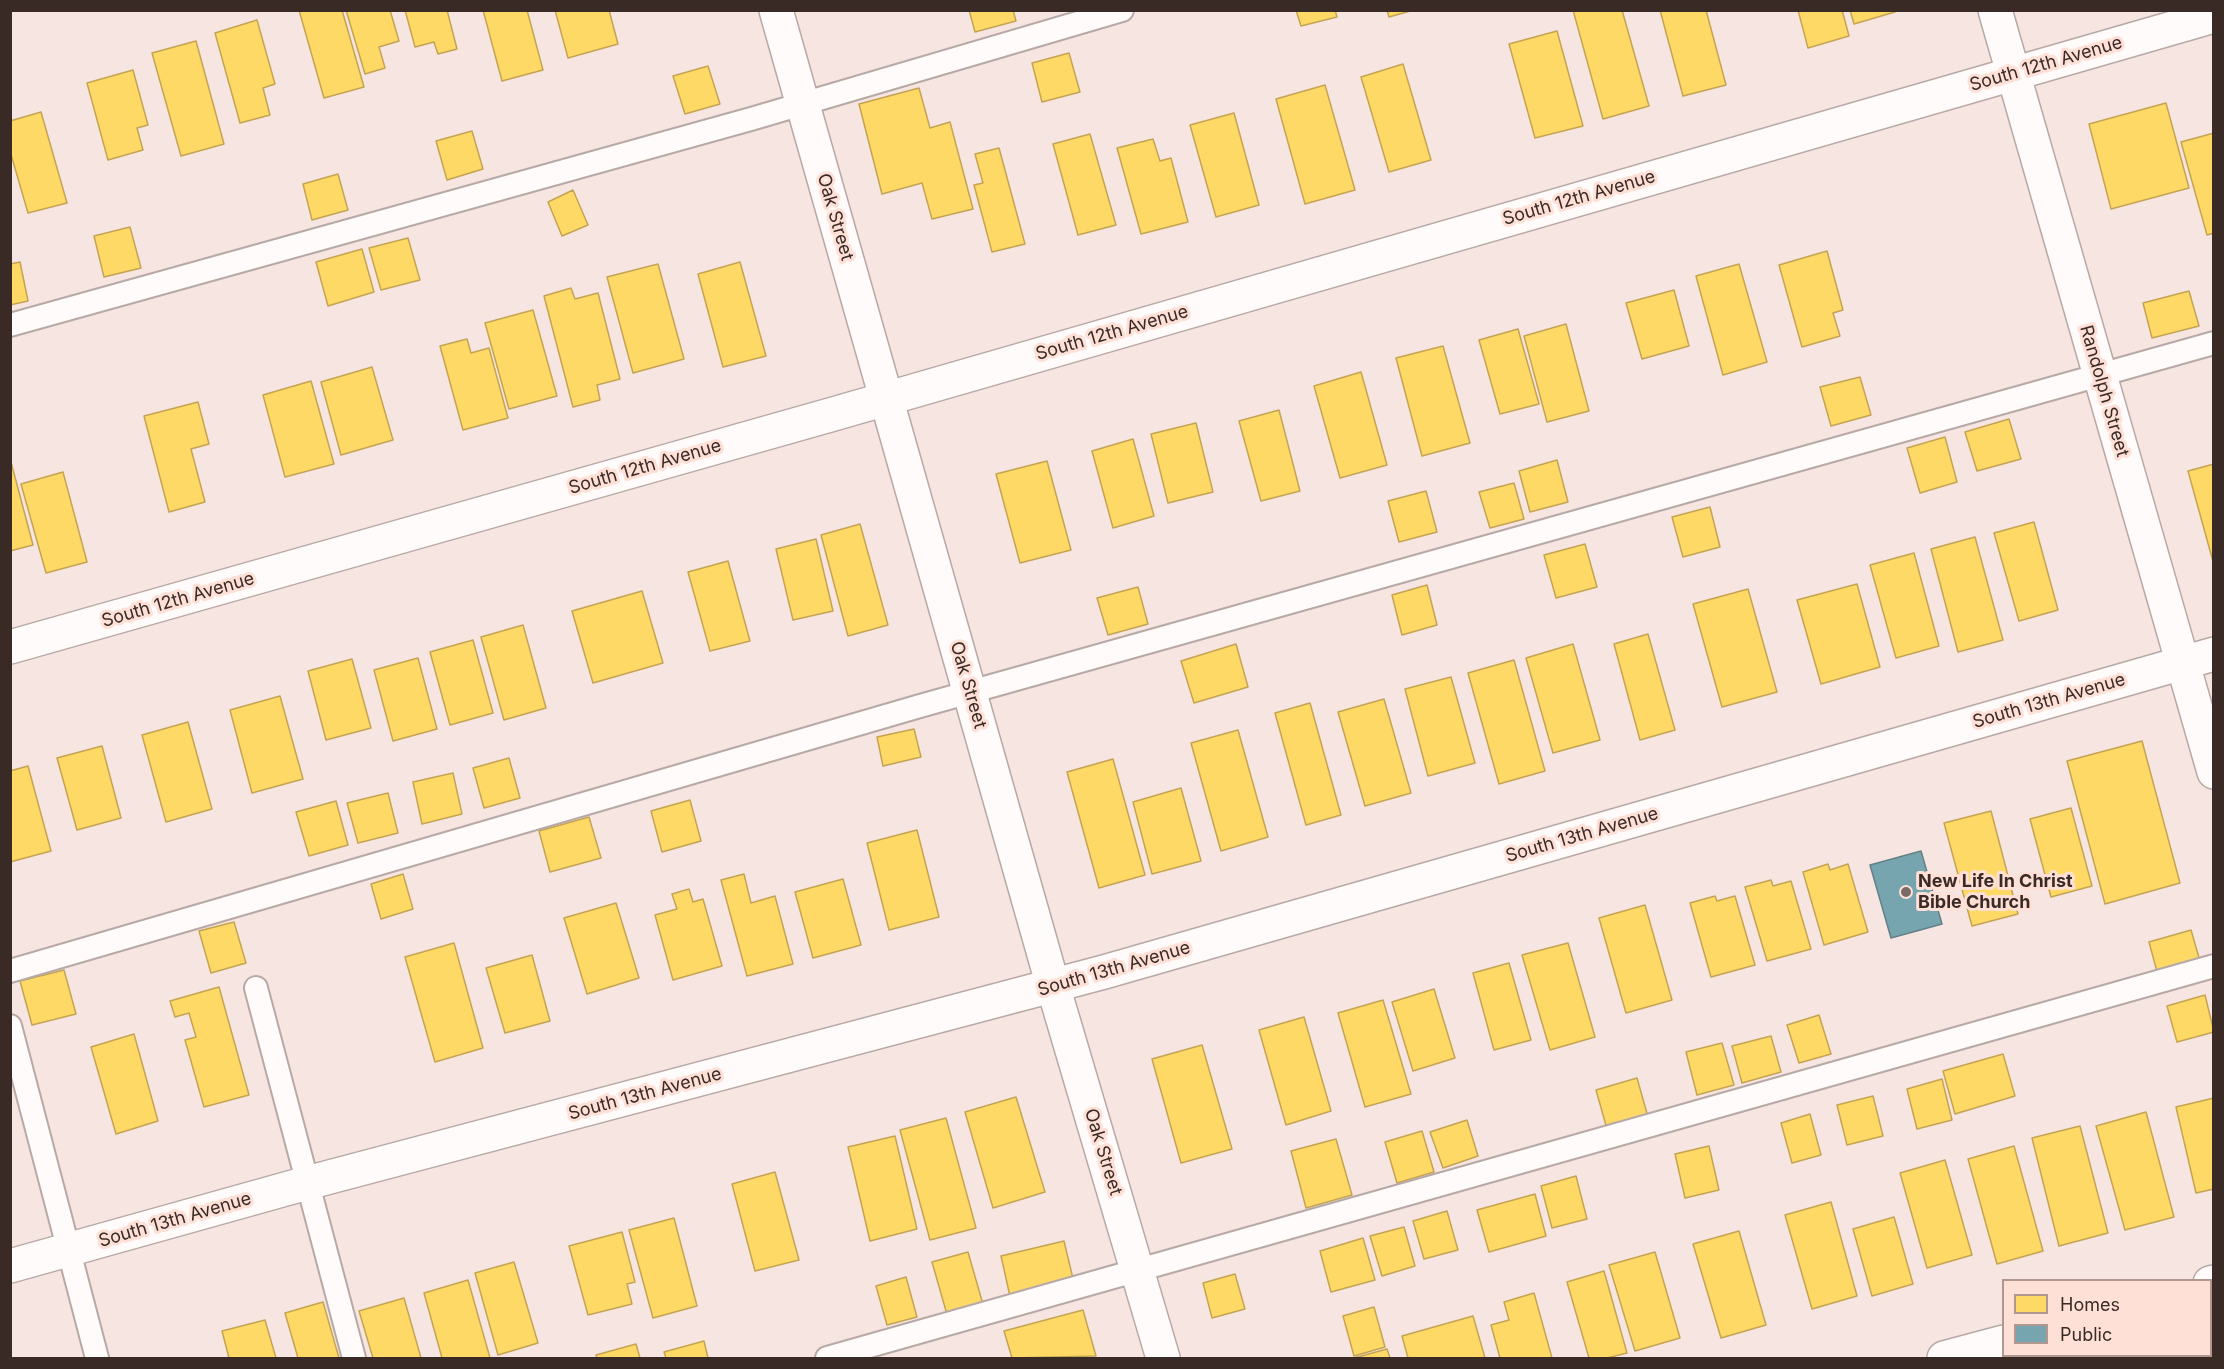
<!DOCTYPE html>
<style>
body{margin:0}
#map{position:relative;width:2224px;height:1369px;overflow:hidden;background:#f6e5e0;font-family:Inter,sans-serif}
canvas{display:block}
.frame{position:absolute;inset:0;border:12px solid #392a26;pointer-events:none}
.legend{position:absolute;left:2002px;top:1279px;width:210px;height:78px;box-sizing:border-box;background:#ffe0d7;border:2px solid #b09790;margin:0;padding:8px 10px;list-style:none;font-size:18px;color:#392a26}
.legend li{display:flex;align-items:center;gap:12px;height:30px}
.legend b{width:30px;border:2px solid #b09790}
</style>
<div id="map">
<canvas width="2224" height="1369"></canvas>
<div class="frame"></div>
<ul class="legend">
<li><b style="height:16px;background:#ffd966"></b>Homes</li>
<li><b style="height:16px;background:#76a5af"></b>Public</li>
</ul>
</div>
<script>
const ctx = document.querySelector('canvas').getContext('2d');
ctx.lineJoin = 'round';
function fill(path, color) { ctx.fillStyle = color; ctx.fill(path, 'evenodd'); }
const shape = rows => new Path2D(rows.map(r => 'M' + r).join(''));
function trace(path, color, width, dash) { ctx.strokeStyle = color; ctx.lineWidth = width; ctx.lineCap = dash ? 'butt' : 'round'; ctx.setLineDash(dash || []); ctx.stroke(path); }
function label(font, color, halo, rows, align = 'center') {
  ctx.font = font + ' Inter,sans-serif'; ctx.lineWidth = 6; ctx.setLineDash([]); ctx.textBaseline = 'middle'; ctx.strokeStyle = halo; ctx.fillStyle = color; for (const [text, x, y, turn = 0] of rows) {
    ctx.save(); ctx.translate(x, y); ctx.rotate((+turn || 0) * Math.PI / 180); ctx.textAlign = isNaN(turn) ? turn : align; if (halo) ctx.strokeText(text, 0, 0); ctx.fillText(text, 0, 0); ctx.restore();
  }
}
const homes = shape([
 [299,10,342,10,364,87,324,98,299,10],
 [346,10,390,10,399,41,379,47,385,68,365,74,346,10],
 [405,10,447,10,457,49,438,54,434,42,415,47,405,10],
 [483,10,527,10,543,70,502,81,483,10],
 [555,10,609,10,618,44,568,58,555,10],
 [969,10,1013,10,1016,21,975,32,969,10],
 [1296,10,1335,10,1337,17,1301,26,1296,10],
 [1387,10,1414,10,1389,17,1387,10],
 [1573,10,1622,10,1649,106,1603,119,1573,10],
 [1660,10,1706,10,1726,85,1683,96,1660,10],
 [1798,10,1842,10,1849,36,1808,48,1798,10],
 [1850,10,1895,10,1895,12,1854,24,1850,10],
 [257,20,275,84,263,88,270,115,240,123,215,33,257,20],
 [1557,31,1583,126,1535,138,1509,44,1557,31],
 [196,41,224,144,181,156,152,53,196,41],
 [1069,53,1080,92,1042,102,1032,63,1069,53],
 [1403,64,1431,160,1389,172,1361,77,1403,64],
 [708,66,720,104,685,114,673,76,708,66],
 [133,70,148,125,137,128,143,150,108,160,87,83,133,70],
 [1325,85,1355,190,1305,204,1276,99,1325,85],
 [919,88,930,128,950,122,973,209,932,219,922,183,882,194,859,104,919,88],
 [2166,103,2189,188,2111,209,2089,124,2166,103],
 [41,112,67,203,28,213,10,151,10,121,41,112],
 [1234,113,1259,205,1216,217,1190,125,1234,113],
 [472,131,483,169,447,180,436,141,472,131],
 [2214,133,2214,233,2207,235,2181,142,2214,133],
 [1090,134,1116,225,1078,235,1053,144,1090,134],
 [1153,139,1160,161,1171,158,1188,222,1141,234,1117,148,1153,139],
 [999,148,1025,244,992,252,974,185,983,183,975,154,999,148],
 [338,174,348,210,312,220,303,184,338,174],
 [573,190,588,225,562,236,548,202,573,190],
 [130,227,141,268,104,277,94,236,130,227],
 [408,238,420,280,381,290,369,248,408,238],
 [362,249,374,292,328,306,316,262,362,249],
 [1827,251,1843,310,1833,313,1840,336,1802,347,1779,265,1827,251],
 [20,262,28,301,10,305,10,264,20,262],
 [740,262,766,356,723,367,698,274,740,262],
 [658,264,684,359,633,373,607,277,658,264],
 [1739,264,1767,362,1723,375,1696,276,1739,264],
 [571,288,575,299,598,293,620,379,597,385,600,400,573,407,544,296,571,288],
 [1674,290,1689,346,1642,359,1626,303,1674,290],
 [2189,291,2199,326,2152,338,2143,303,2189,291],
 [533,310,557,396,509,409,485,323,533,310],
 [1566,324,1589,411,1547,422,1524,336,1566,324],
 [1518,329,1539,404,1500,414,1479,340,1518,329],
 [467,339,471,353,489,348,508,418,463,430,440,346,467,339],
 [1443,346,1470,443,1422,456,1396,358,1443,346],
 [372,367,393,440,341,455,321,382,372,367],
 [1361,372,1387,465,1340,478,1314,386,1361,372],
 [1860,377,1871,415,1831,426,1820,387,1860,377],
 [311,381,334,464,285,477,263,395,311,381],
 [198,402,209,444,191,449,205,502,169,512,144,416,198,402],
 [1279,410,1300,491,1261,501,1239,421,1279,410],
 [2009,419,2021,459,1977,471,1965,432,2009,419],
 [1196,423,1213,492,1168,503,1151,434,1196,423],
 [1945,437,1957,482,1920,493,1907,448,1945,437],
 [1133,439,1154,516,1113,528,1092,451,1133,439],
 [1557,460,1568,502,1530,512,1519,471,1557,460],
 [1047,461,1071,550,1020,563,996,474,1047,461],
 [11,462,33,545,10,551,10,463,11,462],
 [2214,464,2214,565,2188,471,2214,464],
 [63,472,87,562,46,573,21,484,63,472],
 [1514,483,1524,519,1490,528,1479,492,1514,483],
 [1426,491,1437,532,1399,542,1388,501,1426,491],
 [1710,507,1720,547,1683,557,1672,517,1710,507],
 [2034,522,2058,610,2019,621,1994,533,2034,522],
 [860,524,888,625,848,636,821,535,860,524],
 [1975,537,2003,640,1958,652,1931,549,1975,537],
 [816,539,833,611,793,620,776,549,816,539],
 [1585,544,1597,587,1556,598,1544,555,1585,544],
 [1914,553,1939,646,1896,658,1870,565,1914,553],
 [728,561,750,641,710,651,688,572,728,561],
 [1857,584,1880,667,1821,684,1797,600,1857,584],
 [1427,585,1437,625,1402,635,1392,595,1427,585],
 [1138,587,1148,624,1108,635,1097,598,1138,587],
 [1748,589,1777,692,1722,707,1693,604,1748,589],
 [642,591,663,663,593,683,572,611,642,591],
 [523,625,546,708,504,720,481,637,523,625],
 [1648,634,1675,730,1640,740,1614,644,1648,634],
 [473,640,493,713,450,725,430,652,473,640],
 [1236,644,1248,687,1194,703,1181,661,1236,644],
 [1573,644,1600,740,1553,753,1526,658,1573,644],
 [418,658,437,729,393,741,374,670,418,658],
 [352,659,371,728,326,740,308,671,352,659],
 [1514,660,1545,771,1499,784,1468,673,1514,660],
 [1451,677,1475,763,1428,776,1405,689,1451,677],
 [280,696,303,779,252,793,230,710,280,696],
 [1384,699,1411,793,1365,806,1338,712,1384,699],
 [1310,703,1341,815,1306,825,1275,713,1310,703],
 [188,722,212,809,166,822,142,735,188,722],
 [914,729,921,757,883,766,877,737,914,729],
 [1238,730,1268,837,1221,851,1191,743,1238,730],
 [2142,741,2180,883,2105,904,2067,761,2142,741],
 [102,746,121,818,77,830,57,758,102,746],
 [509,758,520,798,484,808,473,768,509,758],
 [1113,759,1145,875,1099,888,1067,772,1113,759],
 [28,766,51,851,10,862,10,771,28,766],
 [453,773,462,814,422,824,413,782,453,773],
 [1181,788,1201,861,1152,874,1133,802,1181,788],
 [388,793,398,833,358,843,347,803,388,793],
 [690,800,701,841,662,852,651,811,690,800],
 [336,801,348,845,309,856,296,812,336,801],
 [2071,808,2092,886,2051,897,2030,819,2071,808],
 [1991,811,2018,914,1972,926,1944,823,1991,811],
 [589,817,601,858,550,872,539,831,589,817],
 [917,830,939,917,889,930,867,843,917,830],
 [1828,864,1830,870,1848,864,1868,932,1824,945,1803,872,1828,864],
 [403,874,413,909,381,919,371,884,403,874],
 [744,874,751,903,775,896,793,964,747,976,721,880,744,874],
 [843,879,861,945,813,958,795,892,843,879],
 [1771,880,1773,886,1791,881,1811,949,1767,961,1745,887,1771,880],
 [689,889,693,902,703,899,722,966,673,980,655,915,677,909,672,894,689,889],
 [1715,896,1717,901,1735,896,1755,965,1711,977,1690,903,1715,896],
 [616,903,639,978,587,994,564,918,616,903],
 [1645,905,1672,1000,1626,1013,1599,918,1645,905],
 [234,922,246,963,211,973,199,931,234,922],
 [2191,930,2202,968,2159,979,2149,942,2191,930],
 [454,943,483,1048,435,1062,405,957,454,943],
 [1568,943,1595,1037,1550,1050,1522,955,1568,943],
 [532,955,550,1021,505,1033,486,968,532,955],
 [1509,963,1531,1040,1494,1050,1473,973,1509,963],
 [64,970,76,1014,32,1025,20,981,64,970],
 [219,987,249,1095,204,1107,185,1040,196,1037,189,1013,175,1017,170,1001,219,987],
 [1434,989,1455,1058,1413,1071,1392,1002,1434,989],
 [2205,995,2214,1032,2177,1042,2167,1006,2205,995],
 [1383,1000,1411,1094,1365,1107,1338,1013,1383,1000],
 [1819,1015,1831,1054,1799,1063,1787,1025,1819,1015],
 [1304,1017,1331,1111,1286,1125,1259,1030,1304,1017],
 [134,1034,158,1121,116,1134,91,1047,134,1034],
 [1771,1036,1781,1072,1742,1083,1732,1046,1771,1036],
 [1722,1043,1734,1085,1697,1095,1686,1052,1722,1043],
 [1202,1045,1232,1149,1181,1163,1152,1059,1202,1045],
 [2003,1054,2015,1096,1955,1114,1943,1071,2003,1054],
 [1637,1078,1648,1117,1607,1129,1596,1090,1637,1078],
 [1942,1079,1952,1120,1917,1129,1907,1089,1942,1079],
 [1873,1096,1883,1136,1847,1145,1837,1105,1873,1096],
 [1016,1097,1045,1192,993,1208,965,1112,1016,1097],
 [2214,1098,2214,1189,2196,1193,2176,1107,2214,1098],
 [2146,1112,2174,1217,2125,1230,2096,1126,2146,1112],
 [1810,1114,1821,1155,1792,1163,1781,1123,1810,1114],
 [946,1118,976,1228,930,1240,900,1130,946,1118],
 [1467,1120,1478,1156,1443,1168,1430,1132,1467,1120],
 [2080,1126,2108,1233,2059,1246,2032,1138,2080,1126],
 [1422,1131,1434,1172,1397,1183,1385,1142,1422,1131],
 [895,1136,917,1229,870,1241,848,1147,895,1136],
 [1336,1139,1352,1195,1306,1208,1291,1151,1336,1139],
 [1709,1146,1719,1190,1685,1198,1675,1154,1709,1146],
 [2014,1146,2043,1251,1997,1264,1968,1159,2014,1146],
 [1945,1160,1972,1255,1927,1268,1900,1173,1945,1160],
 [775,1172,799,1260,755,1271,732,1184,775,1172],
 [1576,1176,1587,1219,1552,1228,1541,1186,1576,1176],
 [1535,1194,1546,1236,1489,1252,1477,1210,1535,1194],
 [1831,1202,1857,1296,1812,1309,1785,1215,1831,1202],
 [1447,1211,1458,1250,1424,1259,1413,1221,1447,1211],
 [1894,1217,1913,1284,1872,1296,1853,1229,1894,1217],
 [674,1218,697,1306,653,1318,629,1230,674,1218],
 [1404,1227,1415,1266,1382,1276,1370,1236,1404,1227],
 [1739,1231,1766,1325,1721,1338,1693,1244,1739,1231],
 [622,1232,635,1282,627,1284,632,1304,588,1315,569,1246,622,1232],
 [1363,1238,1375,1280,1331,1292,1320,1251,1363,1238],
 [1064,1241,1075,1287,1011,1301,1001,1256,1064,1241],
 [968,1252,984,1308,948,1318,932,1262,968,1252],
 [1655,1252,1680,1338,1635,1351,1609,1265,1655,1252],
 [514,1262,538,1343,498,1355,475,1273,514,1262],
 [1604,1271,1627,1353,1607,1358,1589,1358,1567,1282,1604,1271],
 [1235,1274,1245,1309,1212,1318,1203,1283,1235,1274],
 [906,1277,917,1317,887,1325,876,1286,906,1277],
 [468,1280,490,1358,442,1358,424,1293,468,1280],
 [1534,1293,1552,1358,1500,1358,1491,1325,1509,1320,1504,1302,1534,1293],
 [404,1298,421,1358,373,1358,359,1311,404,1298],
 [323,1302,339,1358,298,1358,285,1313,323,1302],
 [1374,1307,1385,1347,1354,1356,1343,1316,1374,1307],
 [1083,1310,1096,1356,1012,1358,1004,1331,1083,1310],
 [1473,1316,1485,1358,1408,1358,1402,1336,1473,1316],
 [265,1320,276,1358,229,1358,222,1331,265,1320],
 [704,1341,708,1358,666,1358,664,1352,704,1341],
 [636,1344,640,1358,597,1358,596,1355,636,1344],
 [1387,1349,1390,1358,1354,1358,1387,1349]
]);
fill(homes, '#ffd966');
trace(homes, '#c4a453', 1.5);
const public = shape([
 [1921,851,1942,924,1891,938,1870,865,1921,851]
]);
fill(public, '#76a5af');
trace(public, '#648086', 1.5);
const lane = shape([
 [10,325,751,119,1122,10],
 [10,971,920,706,2214,343],
 [256,988,354,1358],
 [10,1026,97,1358],
 [827,1358,2214,966]
]);
const street = shape([
 [776,10,1053,986,1163,1358],
 [1995,10,2214,772],
 [10,647,837,413,2214,16],
 [10,1266,307,1183,1104,972,2214,654],
 [2210,1283,2214,1282],
 [1944,1358,2004,1342]
]);
trace(lane, '#b7a9a5', 26);
trace(street, '#b7a9a5', 36);
trace(lane, '#fefbfa', 22);
trace(street, '#fefbfa', 33);
for (const [x, y, r, color] of [
 [1906,892,6,"#7b6b67"]
]) { const dot = new Path2D(); dot.arc(x, y, r, 0, 2 * Math.PI); ctx.fillStyle = color; ctx.fill(dot); trace(dot, '#ffe0d7', 2); }
label('18px', '#392a26', '#ffe0d7', [
 ["South 12th Avenue",2046,64,-16],
 ["South 12th Avenue",1579,198,-16],
 ["Oak Street",835,217,74],
 ["South 12th Avenue",1112,333,-16],
 ["Randolph Street",2104,391,74],
 ["South 12th Avenue",645,467,-16],
 ["South 12th Avenue",178,600,-16],
 ["Oak Street",968,685,74],
 ["South 13th Avenue",2049,701,-16],
 ["South 13th Avenue",1582,835,-16],
 ["South 13th Avenue",1114,969,-16],
 ["South 13th Avenue",645,1094,-15],
 ["Oak Street",1103,1152,73],
 ["South 13th Avenue",175,1220,-16]
]);
label('bold 18px', '#392a26', '#ffe0d7', [
 ["New Life In Christ",1918,882],
 ["Bible Church",1918,903]
], 'left');
</script>
